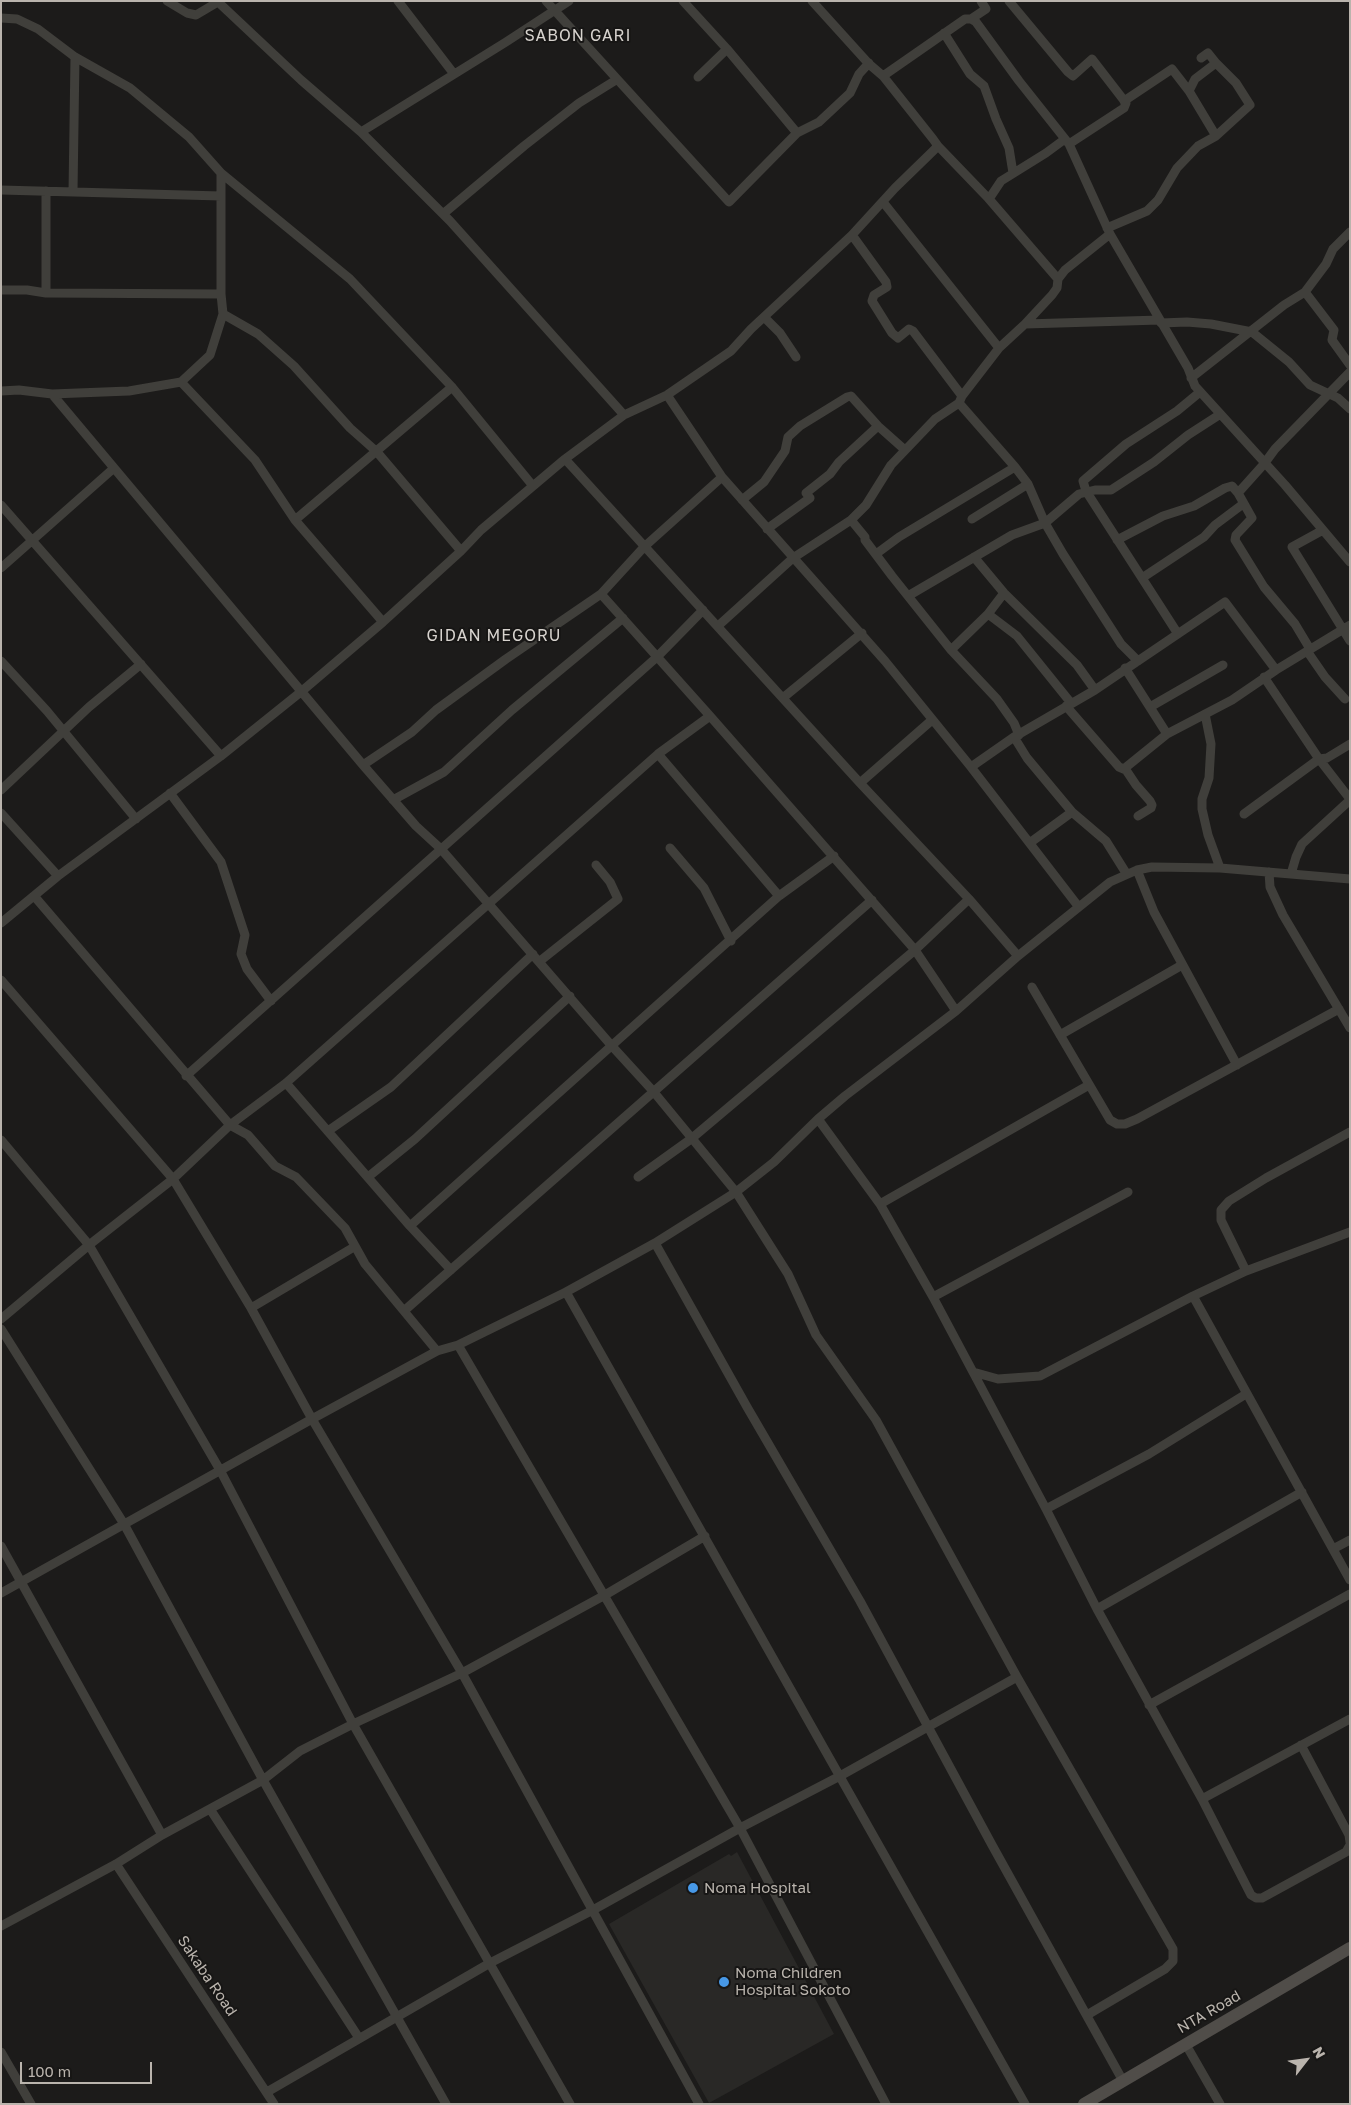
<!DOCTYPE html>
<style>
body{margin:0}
#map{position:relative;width:1351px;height:2105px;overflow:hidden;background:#1c1b1a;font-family:"Golos Text",sans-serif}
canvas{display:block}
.frame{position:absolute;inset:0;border:2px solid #bab4ad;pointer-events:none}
.north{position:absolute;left:1281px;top:2035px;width:50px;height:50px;-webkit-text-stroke:4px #171615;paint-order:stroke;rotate:60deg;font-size:14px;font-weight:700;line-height:20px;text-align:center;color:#bab4ad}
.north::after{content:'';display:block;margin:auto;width:18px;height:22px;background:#bab4ad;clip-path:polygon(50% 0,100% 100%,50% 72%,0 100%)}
.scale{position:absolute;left:20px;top:2062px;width:132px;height:22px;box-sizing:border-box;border:2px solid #bab4ad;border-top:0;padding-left:6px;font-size:15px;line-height:18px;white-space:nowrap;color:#bab4ad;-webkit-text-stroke:4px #171615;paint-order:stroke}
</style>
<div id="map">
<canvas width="1351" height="2105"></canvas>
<div class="frame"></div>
<div class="north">N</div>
<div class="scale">100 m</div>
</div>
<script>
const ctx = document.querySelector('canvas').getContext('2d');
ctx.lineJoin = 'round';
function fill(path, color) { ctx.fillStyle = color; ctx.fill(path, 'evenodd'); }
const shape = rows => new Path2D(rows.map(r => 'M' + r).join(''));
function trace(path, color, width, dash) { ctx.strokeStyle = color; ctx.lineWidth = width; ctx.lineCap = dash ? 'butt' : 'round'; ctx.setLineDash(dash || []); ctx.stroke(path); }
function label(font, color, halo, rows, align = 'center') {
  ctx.font = font + ' "Golos Text",sans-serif'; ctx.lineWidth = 4; ctx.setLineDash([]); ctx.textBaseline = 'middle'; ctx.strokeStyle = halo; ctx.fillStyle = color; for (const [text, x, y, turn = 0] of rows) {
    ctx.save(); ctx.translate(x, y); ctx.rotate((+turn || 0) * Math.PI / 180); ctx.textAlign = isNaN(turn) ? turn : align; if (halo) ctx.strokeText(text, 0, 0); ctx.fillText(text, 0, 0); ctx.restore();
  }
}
fill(shape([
 [737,1852,834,2034,709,2103,609,1924,729,1854,731,1856]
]), '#292826');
trace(shape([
 [167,1,187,13,196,15,218,2],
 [217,1,301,80,361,132,506,42,569,1],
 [398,1,454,74],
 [546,1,729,202,797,133,819,122,850,93,859,74,869,63],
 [683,1,727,49,797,133],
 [1009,1,1068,72,1073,76,1092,59,1126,103,1124,108,1069,144],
 [1,18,17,19,38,29,75,57,130,88,189,137,221,173,221,294,223,314,210,355,181,382,129,391,52,394],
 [971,19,986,9,981,1],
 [944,33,970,74,984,86,996,119,1009,148,1013,173],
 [883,76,965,19,971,19,976,22,1019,81,1069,144,1110,234,1188,368,1195,386,1285,485,1350,562],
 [698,77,727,49],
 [1189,91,1195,79,1216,63,1208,53,1201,58],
 [1124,101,1172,69,1189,91,1216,136,1250,105,1236,83,1216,63],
 [361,132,450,221,624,415],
 [938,146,989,199,1058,279],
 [221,173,350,279,452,387,533,486],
 [1,190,221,196],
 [73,192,75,57],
 [989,199,1001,181,1046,153,1065,139],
 [883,202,999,348],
 [443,214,524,146,579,103,616,80],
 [1107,228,1147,211,1158,200,1177,168,1198,146,1216,136],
 [852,235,886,282,887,287,874,295,872,301,892,333,898,338,909,329,913,331,962,396],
 [1,290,27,290,46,293,221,294],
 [1305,292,1334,330,1332,340,1350,365],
 [46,293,46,191],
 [223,314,258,334,294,366,350,428,377,452,461,551],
 [764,317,780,333,796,357],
 [1161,323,1187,322,1211,324,1252,332,1289,362,1310,385,1338,398,1350,409],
 [1025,324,1160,320],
 [1191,378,1284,305,1305,292,1326,264,1333,249,1350,232],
 [181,382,255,460,295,520,383,622],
 [1,391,19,390,52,394,363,765,416,826,441,849,611,1045,653,1091,736,1192,788,1274,816,1335,876,1420,1017,1677,1173,1949,1173,1961,1165,1969,1087,2015],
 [667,395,722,477,885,661,971,767,1078,906],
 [959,403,1015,467,1028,484,1045,523,1063,554,1121,644,1138,661],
 [565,459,860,783,969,899,1018,956],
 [1238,493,1264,464,1275,449,1350,372],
 [742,500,764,482,785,451,788,437,800,426,847,397,851,396,878,426,905,450],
 [1,505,221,756],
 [972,519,1028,484],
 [295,520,452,387],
 [851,520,865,537,865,540,892,576,951,650,997,699,1014,723,1019,735],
 [767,529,810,498,806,493,830,474,839,462,878,426],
 [1323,530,1292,547,1350,641],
 [1117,540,1163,516,1194,506,1225,488,1232,486,1238,493,1252,518,1236,535,1235,540,1264,587,1295,624,1310,649],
 [876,554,899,537,1015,467],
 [974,557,1004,593,1077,665,1095,690],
 [1,568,114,468],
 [1142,578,1204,537,1215,525,1243,504],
 [601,594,644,547,722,477],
 [908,596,1012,535,1045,523,1079,494,1095,490,1111,490,1154,462,1188,435,1219,415],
 [988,614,1017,636,1071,703],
 [718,626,793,558,851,520,866,505,891,465,935,419,959,403,962,396,999,348,1025,324,1052,295,1057,288,1058,279,1065,270,1110,234],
 [1178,634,1086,491,1083,481,1126,444,1177,411,1200,392],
 [951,650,988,614,1004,593],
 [1307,651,1325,677,1345,699],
 [1,661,47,711,136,819],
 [1125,668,1167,734],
 [1264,677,1319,759,1350,799],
 [784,697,862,633],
 [1066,706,1119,767,1126,770,1136,785,1150,801,1152,805,1151,808,1138,816],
 [1150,707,1223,665],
 [1205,714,1211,744,1209,778,1202,799,1202,809,1208,835,1220,868],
 [1014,737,1027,758,1072,812,1106,841,1126,873],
 [658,754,779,896],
 [363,765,412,732,436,710,506,659,601,594,710,716,915,950,956,1011],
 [971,767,1014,737,1095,690,1225,602,1276,670],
 [1125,768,1167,734,1232,700,1276,670,1350,625],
 [860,783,932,720],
 [1,790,89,707,141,664],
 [170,793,221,862,245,935,241,954,247,969,271,1001],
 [393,800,444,772,512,710,623,618],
 [1,813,58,876],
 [1244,814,1319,759,1327,758,1350,744],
 [1031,842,1072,812],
 [670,848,704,888,731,941],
 [1137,870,1154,912,1237,1065],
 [1269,872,1270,887,1283,915,1350,1028],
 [1291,874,1296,857,1302,844,1350,800],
 [35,897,230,1125,248,1135,275,1166,296,1177,345,1228,365,1264,437,1351],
 [1,923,58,876,221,756,302,691,383,622,461,551,481,530,565,459,624,415,667,395,731,351,751,329,852,235,895,188,932,152,938,146,933,139,883,76,869,64,812,1],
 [540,961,618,899,610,882,596,865],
 [1,980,173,1179,251,1308,312,1419,462,1673,699,2104],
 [1032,987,1110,1120,1117,1124,1125,1124,1137,1119,1339,1009],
 [1060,1035,1182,965],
 [186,1076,657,657,703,610],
 [286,1083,410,1226,451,1270],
 [818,1119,880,1204,933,1297,1046,1509,1097,1609,1202,1799,1251,1895,1256,1898,1262,1898,1346,1852,1350,1845],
 [328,1131,391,1087,533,954],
 [1,1140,89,1245,220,1470,353,1724,570,2104],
 [368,1177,415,1139,570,996],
 [638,1177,691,1139,915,950,969,899],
 [880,1204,1089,1085],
 [410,1226,779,896,834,856],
 [655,1243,747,1407,860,1601,992,1845,1123,2081],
 [1246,1271,1221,1220,1221,1210,1229,1201,1266,1178,1350,1132],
 [566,1292,1025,2104],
 [1193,1296,1350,1580],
 [933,1297,1128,1192],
 [251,1308,354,1247],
 [405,1310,872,900],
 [1,1319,89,1245,173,1179,230,1125,286,1083,658,754,710,716],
 [1,1329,124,1524,263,1780,446,2104],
 [458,1345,740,1828,886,2104],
 [973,1372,998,1379,1040,1376,1193,1296,1246,1271,1350,1232],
 [1046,1509,1149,1454,1246,1394],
 [1,1546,162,1835],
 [1333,1549,1350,1540],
 [1,1593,312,1419,437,1351,458,1345,566,1292,655,1243,736,1192,774,1162,818,1119,845,1096,956,1011,1018,956,1110,882,1137,870,1152,867,1220,868,1350,879],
 [1097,1609,1302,1492],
 [1149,1705,1350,1594],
 [1301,1745,1349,1835,1350,1842],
 [1202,1799,1350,1719],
 [210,1809,359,2038],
 [116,1864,274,2104],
 [1,1926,116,1864,162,1835,263,1780,300,1751,353,1724,462,1673,605,1595,705,1536],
 [1189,2050,1220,2104],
 [1,2052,31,2104],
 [267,2092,490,1963,593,1910,740,1828,840,1776,1017,1677]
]), '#403f3b', 9);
trace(shape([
 [1084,2104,1350,1948]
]), '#504d49', 12);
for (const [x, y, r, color] of [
 [693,1888,6,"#4798e6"],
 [724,1982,6,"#4798e6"]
]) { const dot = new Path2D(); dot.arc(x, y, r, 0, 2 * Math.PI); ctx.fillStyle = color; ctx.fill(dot); trace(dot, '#171615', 2); }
label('15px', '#bab4ad', '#171615', [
 ["Noma Hospital",704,1888],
 ["Noma Children",735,1973],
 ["Hospital Sokoto",735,1990]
], 'left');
label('15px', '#bab4ad', '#171615', [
 ["Sakaba Road",207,1976,56],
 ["NTA Road",1209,2012,-30]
]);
ctx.letterSpacing = '1px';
label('16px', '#d7d3ce', '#171615', [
 ["SABON GARI",578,36],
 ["GIDAN MEGORU",494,636]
]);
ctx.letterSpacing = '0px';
</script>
